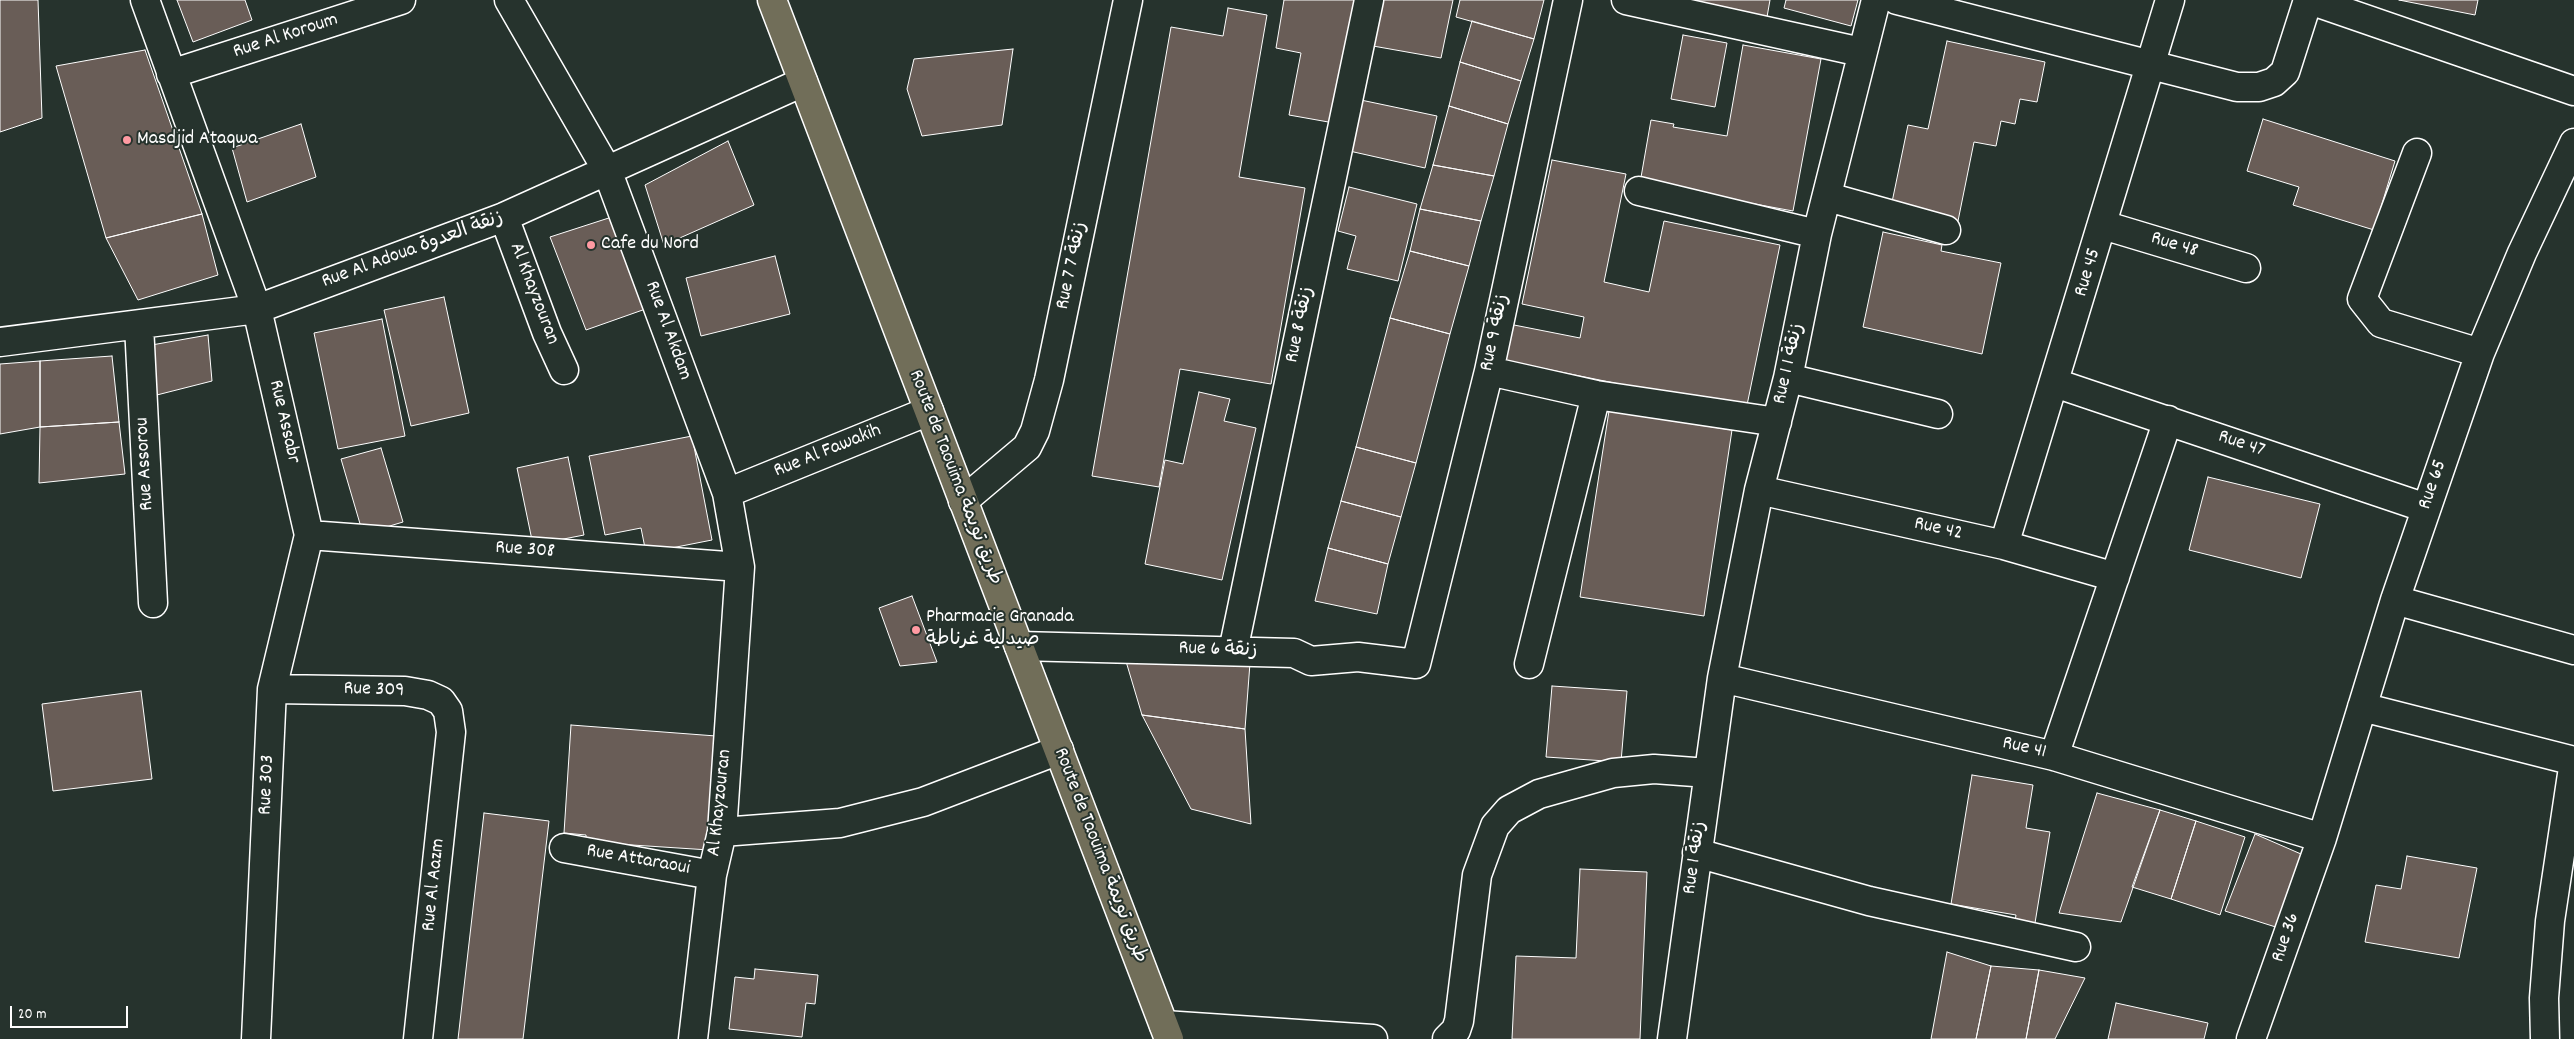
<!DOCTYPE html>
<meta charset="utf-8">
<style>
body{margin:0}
#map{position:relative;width:2574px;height:1039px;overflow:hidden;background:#26332d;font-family:Dekko,sans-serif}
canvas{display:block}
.scale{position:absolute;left:10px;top:1006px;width:118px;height:22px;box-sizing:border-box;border:2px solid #fff;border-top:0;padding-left:6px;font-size:15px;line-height:18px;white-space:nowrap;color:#fff;-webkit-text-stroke:4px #26332d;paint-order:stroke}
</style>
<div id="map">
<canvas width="2574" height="1039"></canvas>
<div class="scale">20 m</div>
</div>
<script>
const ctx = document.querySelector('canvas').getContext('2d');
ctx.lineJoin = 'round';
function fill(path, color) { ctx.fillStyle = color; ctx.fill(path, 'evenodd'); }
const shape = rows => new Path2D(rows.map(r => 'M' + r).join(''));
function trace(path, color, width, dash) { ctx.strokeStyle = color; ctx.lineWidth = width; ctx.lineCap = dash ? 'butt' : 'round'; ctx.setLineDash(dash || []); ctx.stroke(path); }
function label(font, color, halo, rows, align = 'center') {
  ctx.font = font + ' Dekko,"Playpen Sans Arabic",sans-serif'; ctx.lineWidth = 4; ctx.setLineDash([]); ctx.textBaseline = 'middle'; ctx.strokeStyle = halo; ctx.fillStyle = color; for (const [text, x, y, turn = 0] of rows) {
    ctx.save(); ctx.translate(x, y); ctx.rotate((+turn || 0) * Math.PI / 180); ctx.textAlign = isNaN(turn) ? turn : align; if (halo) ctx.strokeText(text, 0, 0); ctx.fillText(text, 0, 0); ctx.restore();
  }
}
const building = shape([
 [0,0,38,0,42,118,0,132,0,0],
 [177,0,245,0,252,20,193,42,177,0],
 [1284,0,1355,0,1334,123,1289,115,1301,53,1276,48,1284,0],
 [1381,0,1453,0,1441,58,1373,46,1381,0],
 [1460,0,1544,0,1534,39,1456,17,1460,0],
 [1696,0,1770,0,1767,17,1695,4,1696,0],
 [1786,0,1858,0,1851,26,1784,8,1786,0],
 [2399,0,2478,0,2475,15,2399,0],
 [1228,8,1267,15,1239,177,1305,188,1271,384,1180,369,1159,487,1092,476,1171,27,1223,36,1228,8],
 [1472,21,1534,39,1521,81,1460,62,1472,21],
 [1683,35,1727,43,1715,107,1671,99,1683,35],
 [1947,41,2045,62,2037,102,2020,99,2015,124,2001,121,1996,146,1974,142,1958,221,1891,207,1908,125,1928,129,1947,41],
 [1743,45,1821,59,1793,211,1640,183,1651,120,1674,124,1673,127,1727,136,1743,45],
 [1013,49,1002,125,922,136,907,89,914,59,1013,49],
 [145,50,202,214,106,238,56,66,145,50],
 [1460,62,1521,81,1508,124,1449,106,1460,62],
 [1356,99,1437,116,1425,168,1345,150,1356,99],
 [1449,106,1508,124,1494,176,1433,165,1449,106],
 [2263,119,2395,161,2374,230,2293,205,2299,187,2247,171,2263,119],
 [301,124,316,177,247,202,232,148,301,124],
 [728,141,754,205,664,245,645,185,728,141],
 [1552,160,1626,174,1604,282,1649,292,1664,221,1780,245,1746,410,1502,360,1509,324,1580,338,1584,317,1522,304,1552,160],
 [1433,165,1494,176,1481,221,1420,209,1433,165],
 [1349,187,1417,204,1398,281,1347,269,1356,236,1338,231,1349,187],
 [1420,209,1481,221,1469,266,1410,251,1420,209],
 [202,214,218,275,138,300,106,238,202,214],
 [618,215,654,306,586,330,550,237,618,215],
 [1883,232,1942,245,1941,251,2001,263,1982,354,1863,327,1883,232],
 [1410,251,1469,266,1450,334,1390,318,1410,251],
 [775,256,790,314,701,336,686,278,775,256],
 [444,297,469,413,411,426,384,310,444,297],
 [1390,318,1450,334,1416,463,1356,447,1390,318],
 [382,319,405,436,338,449,314,333,382,319],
 [208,335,212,381,145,398,146,346,208,335],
 [112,356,119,422,40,427,40,361,112,356],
 [40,361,40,427,0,434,0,364,40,361],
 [1199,392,1230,399,1224,421,1256,428,1222,580,1145,564,1165,460,1183,464,1199,392],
 [1609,411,1732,430,1704,616,1580,597,1609,411],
 [119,422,125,474,39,483,40,427,119,422],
 [692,436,712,540,646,553,641,528,605,535,589,456,692,436],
 [1356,447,1416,463,1401,517,1341,501,1356,447],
 [381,448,403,522,363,534,341,459,381,448],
 [568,457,584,535,533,545,517,468,568,457],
 [2208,477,2320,504,2301,578,2189,550,2208,477],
 [1341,501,1401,517,1388,564,1328,548,1341,501],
 [1328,548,1388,564,1377,614,1315,601,1328,548],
 [912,596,937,662,900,666,879,608,912,596],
 [1125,658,1250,663,1245,729,1142,715,1125,658],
 [1552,686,1627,691,1621,762,1546,757,1552,686],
 [141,691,152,779,53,791,42,704,141,691],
 [1142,715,1245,729,1251,824,1191,809,1142,715],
 [571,725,716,736,709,850,586,842,586,835,564,833,571,725],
 [1972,775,2033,785,2026,828,2050,832,2035,923,2015,921,2016,915,1951,904,1972,775],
 [2097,793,2160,810,2121,922,2059,913,2097,793],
 [2160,810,2196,821,2171,899,2132,887,2160,810],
 [484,813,549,821,523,1039,458,1039,484,813],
 [2196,821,2245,837,2220,915,2171,899,2196,821],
 [2255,834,2301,854,2282,929,2225,911,2255,834],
 [2407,856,2477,868,2459,958,2365,942,2376,885,2401,889,2407,856],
 [1580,869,1647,872,1640,1039,1512,1039,1516,956,1576,958,1580,869],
 [1947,952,1991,966,1976,1039,1931,1039,1947,952],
 [1991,966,2039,970,2026,1039,1976,1039,1991,966],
 [755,969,818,975,815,1004,806,1003,802,1037,729,1029,735,977,754,979,755,969],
 [2039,970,2085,978,2055,1039,2026,1039,2039,970],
 [2116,1003,2208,1023,2204,1039,2108,1039,2116,1003]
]);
fill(building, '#695d57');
trace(building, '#fff', 1);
const minor = shape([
 [145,0,257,309,309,535,272,689,256,1039],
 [509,0,607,170,727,493,740,567,722,832,712,875,693,1039],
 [1626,0,1861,52],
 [1897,0,2237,87,2259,87,2274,82,2285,72,2308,0],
 [2310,0,2574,91],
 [171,74,401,0],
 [2417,153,2362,299,2381,323,2480,353],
 [1639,191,1817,234],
 [1828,197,1946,230],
 [504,217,547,333,564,370],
 [2103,225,2246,268],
 [139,325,153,603],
 [0,342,257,309,504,217,803,82],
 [1489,371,1596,395,1777,422],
 [1788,378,1938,414],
 [2055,383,2426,508],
 [1759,490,2004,545,2115,577],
 [727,493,929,411],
 [963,501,1027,447,1035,431,1049,380,1128,0],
 [309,535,740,567],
 [2004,545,2170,0],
 [2395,600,2574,650],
 [1019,646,1294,653,1311,661,1358,657,1416,664,1489,371,1568,0],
 [1233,651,1369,0],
 [1529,664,1596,395],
 [1722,678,2054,756,2322,838],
 [272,689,405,691,428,695,441,701,448,711,451,732,418,1039],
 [2362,707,2574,761],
 [2054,756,2168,420],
 [722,832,840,823,923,802,1059,750],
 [564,848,712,875],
 [1697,853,1869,901,2076,947],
 [1164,1025,1373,1039],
 [1447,1039,1456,1030,1459,1021,1477,875,1495,826,1509,810,1539,794,1613,773,1654,769,1708,773],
 [1672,1039,1722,678,1759,490,1788,378,1817,234,1876,0],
 [2251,1039,2322,838,2395,600,2480,353,2522,253,2574,143],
 [2545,1039,2544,998,2550,921,2574,761]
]);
const major = shape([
 [772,0,1169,1039]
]);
trace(minor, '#fff', 31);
trace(major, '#fff', 31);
trace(minor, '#26332d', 28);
trace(major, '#716e59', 28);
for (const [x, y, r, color] of [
 [127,140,5,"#ff9aa2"],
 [591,245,5,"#ff9aa2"],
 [916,630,5,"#ff9aa2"]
]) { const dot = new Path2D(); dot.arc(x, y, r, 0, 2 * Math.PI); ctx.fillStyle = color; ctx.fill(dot); trace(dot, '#26332d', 2); }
label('20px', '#fff', '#26332d', [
 ["Rue Al Koroum",286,37,-18],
 ["Rue 48",2174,246,17],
 ["Rue Al Adoua زنقة العدوة",413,251,-20],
 ["Rue 7 زنقة 7",1073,266,-78],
 ["Rue 45",2089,273,-73],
 ["Al Khayzouran",533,294,69],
 ["Rue 8 زنقة",1301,325,-78],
 ["Rue Al Akdam",667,331,70],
 ["Rue 9 زنقة",1496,333,-78],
 ["Rue 1 زنقة 1",1790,364,-77],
 ["Rue Assabr",283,422,77],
 ["Rue 47",2241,445,19],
 ["Rue Al Fawakih",828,452,-22],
 ["Rue Assorou",146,464,-93],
 ["Route de Taouima طريق تويمة",954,478,69],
 ["Rue 65",2434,485,-71],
 ["Rue 42",1938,530,13],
 ["Rue 308",525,551,4],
 ["Rue 6 زنقة",1218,651,2],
 ["Rue 309",374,691,2],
 ["Rue 41",2024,749,13],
 ["Rue 303",268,785,-87],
 ["Al Khayzouran",721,803,-84],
 ["Route de Taouima طريق تويمة",1099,856,69],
 ["Rue 1 زنقة",1696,858,-82],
 ["Rue Attaraoui",638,861,10],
 ["Rue Al Aazm",435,885,-84],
 ["Rue 36",2287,938,-71]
]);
label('20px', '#fff', '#26332d', [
 ["Masdjid Ataqwa",137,140],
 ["Cafe du Nord",601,245],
 ["Pharmacie Granada",926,618],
 ["صيدلية غرناطة",926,641]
], 'left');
</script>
